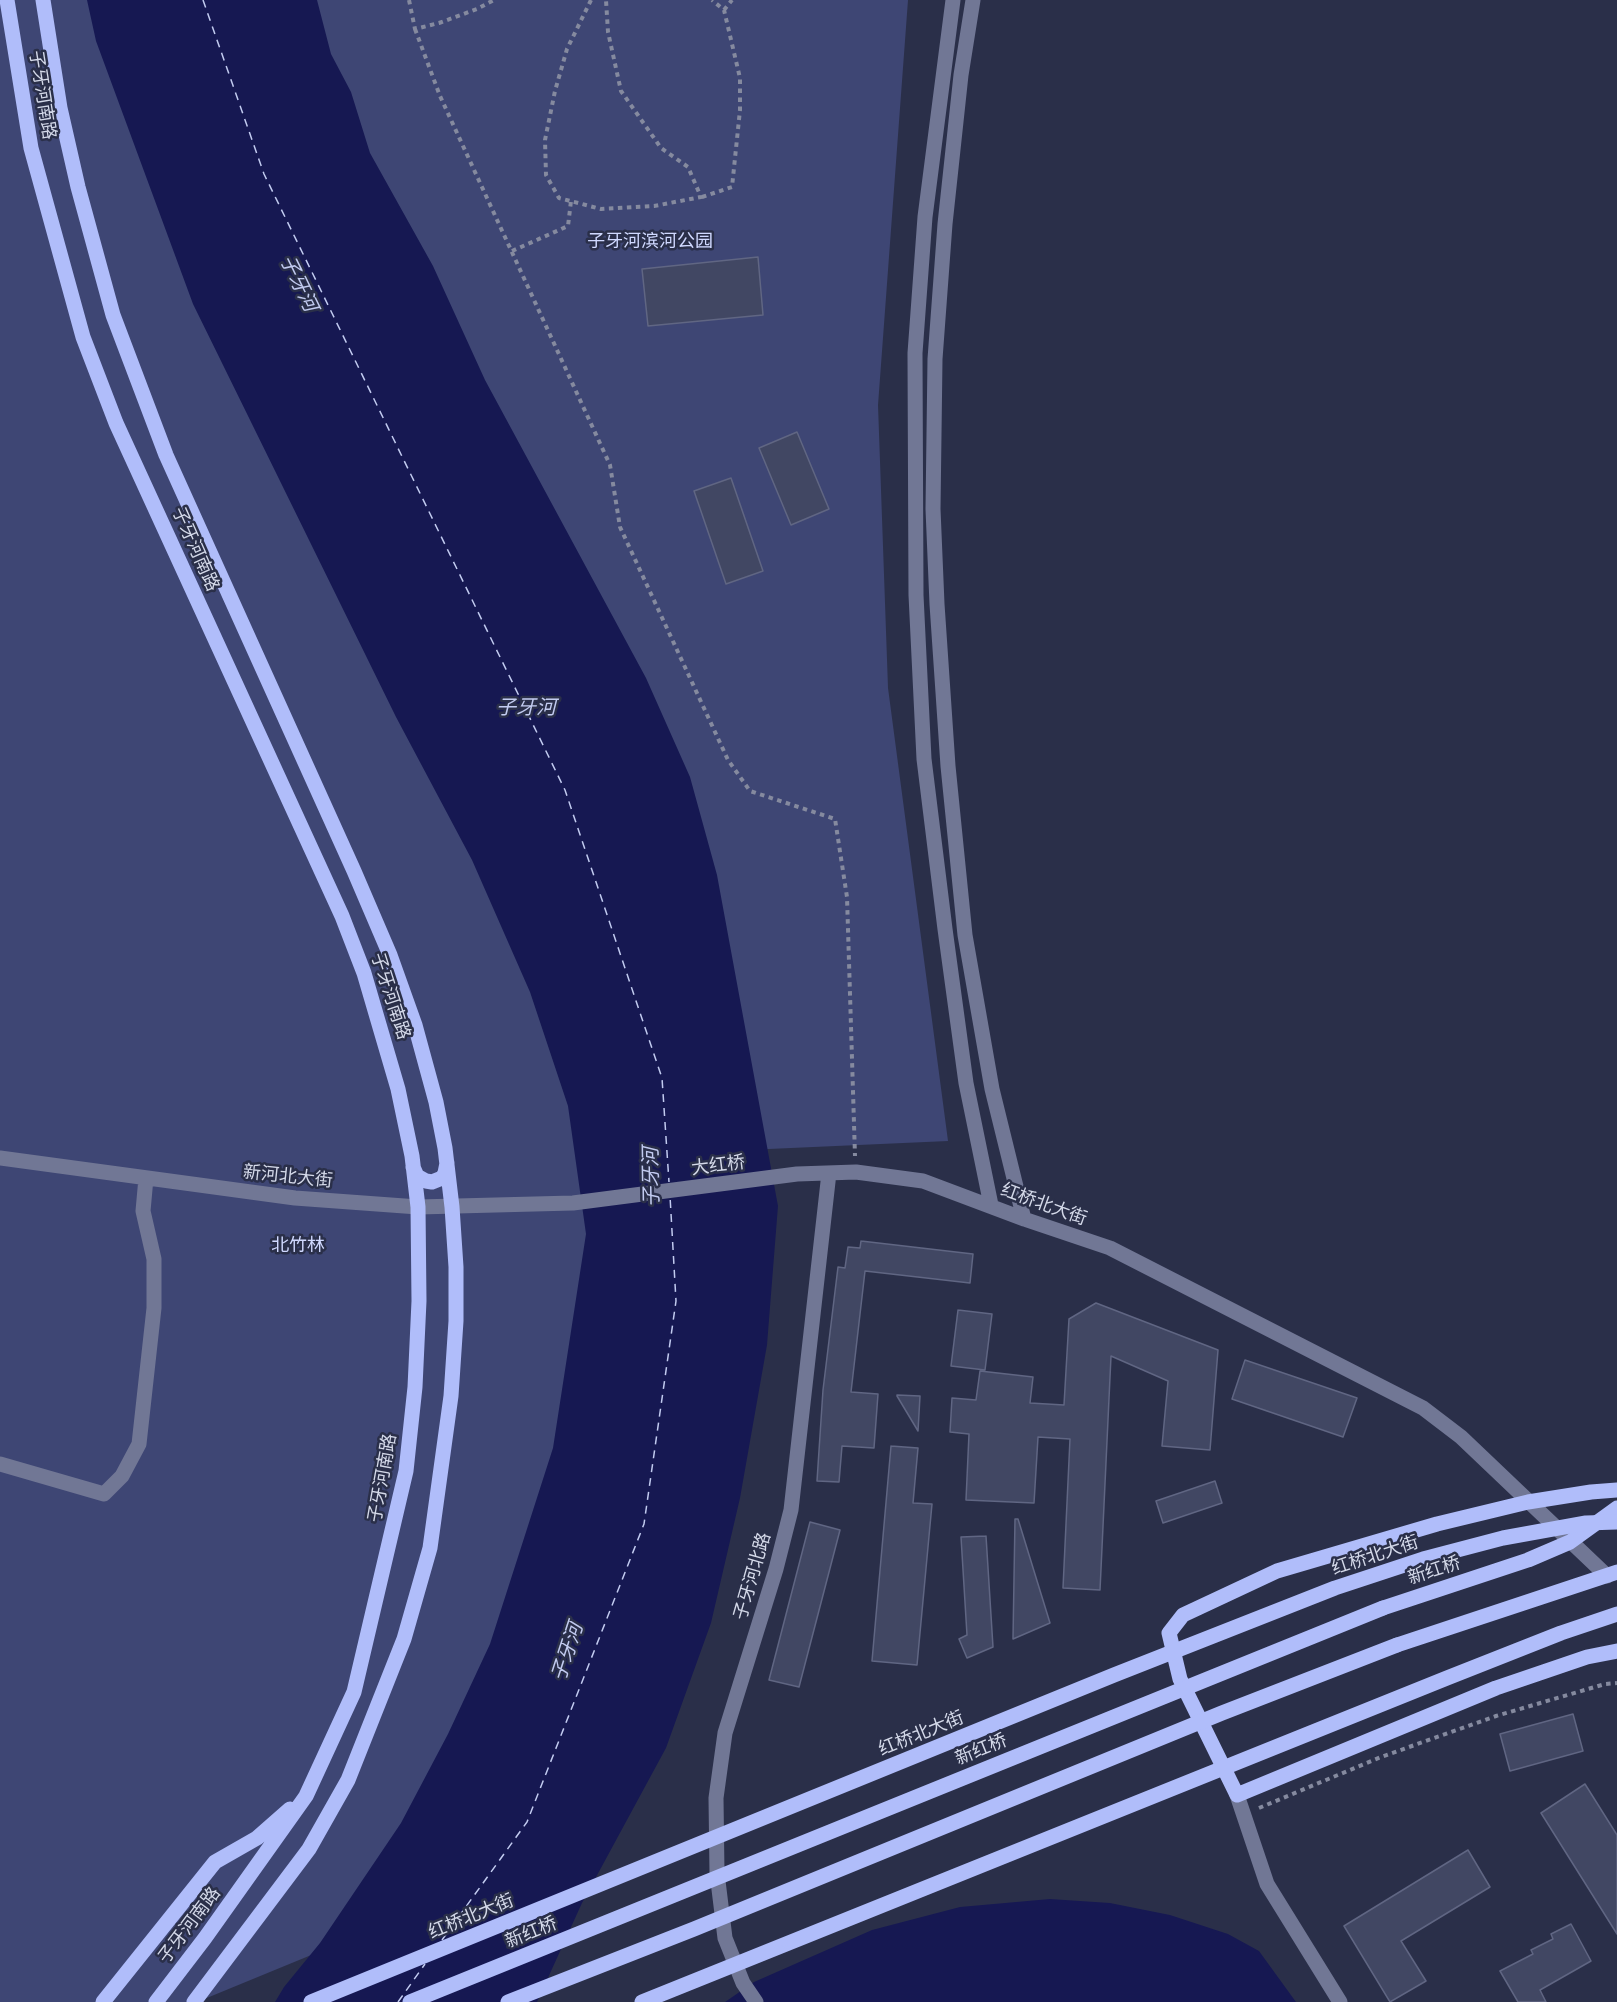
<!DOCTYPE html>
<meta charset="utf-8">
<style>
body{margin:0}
canvas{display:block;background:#2a2f49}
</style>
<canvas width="1617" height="2002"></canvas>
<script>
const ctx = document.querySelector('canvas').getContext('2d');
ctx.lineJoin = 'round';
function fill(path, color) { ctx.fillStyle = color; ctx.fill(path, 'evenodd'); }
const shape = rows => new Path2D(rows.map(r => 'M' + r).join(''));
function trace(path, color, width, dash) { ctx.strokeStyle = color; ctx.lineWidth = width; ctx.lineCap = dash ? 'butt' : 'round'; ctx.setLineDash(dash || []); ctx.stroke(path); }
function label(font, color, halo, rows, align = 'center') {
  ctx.font = font + ' Ubuntu,"Noto Sans SC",sans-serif'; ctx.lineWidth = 5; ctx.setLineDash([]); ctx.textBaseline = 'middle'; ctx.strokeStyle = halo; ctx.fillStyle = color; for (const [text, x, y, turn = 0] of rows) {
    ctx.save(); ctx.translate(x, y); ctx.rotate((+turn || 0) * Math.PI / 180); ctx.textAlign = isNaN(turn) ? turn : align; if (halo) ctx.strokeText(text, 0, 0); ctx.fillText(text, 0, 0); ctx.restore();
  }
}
fill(shape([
 [0,0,116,0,541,952,599,1247,560,1500,475,1740,338,1944,197,2002,0,2002],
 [295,0,908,0,878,405,888,688,948,1141,746,1150]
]), '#3e4674');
fill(shape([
 [87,0,317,0,331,54,351,92,370,153,433,266,485,380,646,678,690,777,717,875,778,1206,767,1345,740,1498,711,1623,666,1748,582,1903,537,2002,275,2002,284,1987,320,1943,401,1823,448,1734,490,1644,553,1448,586,1234,568,1106,530,992,472,860,396,717,193,304,96,41],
 [1050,1899,1110,1903,1170,1915,1228,1934,1259,1951,1296,2002,725,2002,754,1982,872,1930,960,1907]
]), '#161852');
trace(shape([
 [203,0,264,174,565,790,662,1078,669,1182],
 [442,1940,527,1822,644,1524,676,1301,670,1196],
 [398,2002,425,1964]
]), '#c2cbf0', 1.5, [8, 6]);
const building = shape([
 [758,257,763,315,648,326,642,269,758,257],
 [797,432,829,509,791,525,759,448,797,432],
 [731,478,763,571,726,584,694,491,731,478],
 [861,1241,973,1254,970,1283,865,1271,851,1392,878,1394,874,1448,842,1446,839,1482,817,1481,823,1390,838,1267,845,1268,848,1247,860,1248,861,1241],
 [1096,1303,1218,1350,1210,1450,1162,1446,1168,1381,1111,1356,1100,1590,1063,1588,1070,1439,1038,1437,1034,1503,966,1500,969,1434,950,1432,952,1398,976,1400,980,1371,1033,1377,1030,1403,1064,1405,1069,1319,1096,1303],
 [958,1310,992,1314,985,1370,951,1366,958,1310],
 [1245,1360,1357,1398,1343,1437,1232,1399,1245,1360],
 [897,1395,920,1396,918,1431,897,1396,897,1395],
 [891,1446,918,1448,913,1503,932,1504,917,1665,872,1661,891,1446],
 [1215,1481,1222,1503,1163,1523,1156,1501,1215,1481],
 [1015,1519,1018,1519,1050,1623,1013,1639,1015,1519],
 [810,1522,840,1530,799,1687,769,1680,810,1522],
 [986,1536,993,1647,967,1658,959,1639,967,1635,961,1537,986,1536],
 [1573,1714,1583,1751,1510,1771,1500,1734,1573,1714],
 [1585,1784,1617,1835,1617,1934,1541,1813,1585,1784],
 [1468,1850,1490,1887,1401,1941,1426,1981,1390,2002,1344,1926,1468,1850],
 [1571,1924,1591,1961,1540,1990,1546,2002,1518,2002,1500,1971,1533,1954,1531,1950,1553,1939,1551,1934,1571,1924]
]);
fill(building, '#414763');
trace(building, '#606683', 1.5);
trace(shape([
 [409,0,415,29,439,23,477,9,494,0],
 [591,0,567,49,555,91,545,140,546,175,559,198,601,209,654,206,701,197,688,167,661,148,621,91,608,32,606,0],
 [724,10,732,0],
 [415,29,440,96,610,465,620,527,728,760,750,791,835,819,847,897,855,1156],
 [702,197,732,187,740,110,740,78,724,10,712,0],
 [512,251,568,226,571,201],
 [1259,1808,1381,1757,1496,1716,1605,1684,1617,1683]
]), '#858a9f', 4, [4.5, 4.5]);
trace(shape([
 [953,0,925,217,915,353,916,595,924,759,945,929,966,1083,991,1205],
 [973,0,961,75,945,224,935,359,933,509,937,604,948,766,965,935,992,1089,1024,1219],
 [0,1158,295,1198,418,1207,573,1203,797,1174,856,1172,923,1181,1024,1219,1110,1248,1423,1408,1461,1437,1607,1576],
 [0,1464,104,1494,122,1476,139,1444,154,1308,154,1259,143,1211,146,1178],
 [1237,1795,1267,1884,1340,2002],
 [756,2002,743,1983,725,1938,717,1873,716,1798,725,1733,776,1569,791,1510,829,1173]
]), '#717795', 15);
trace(shape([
 [7,0,31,148,83,337,116,423,342,916,364,973,398,1089,412,1156,418,1207,419,1301,415,1387,406,1471,354,1692,306,1796,205,1938,156,2002],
 [43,0,60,108,78,187,113,315,166,455,354,871,390,955,415,1025,436,1102,445,1148,452,1207,456,1267,456,1321,451,1396,430,1548,404,1639,348,1780,309,1849,194,2002],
 [413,1167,417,1176,426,1181,432,1182,442,1178,445,1173,447,1163],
 [1617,1490,1591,1492,1528,1502,1437,1524,1277,1571,1183,1615,1169,1633,1180,1679,1237,1795,1496,1688,1587,1657,1617,1651],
 [1383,1608,1528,1560,1570,1542,1617,1508],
 [1397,1645,1617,1572],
 [103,2002,215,1862,257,1838,290,1809]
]), '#b0bdfa', 15);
trace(shape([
 [311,2002,1114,1675,1335,1588,1423,1559,1503,1538,1586,1523,1617,1522],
 [410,2002,1383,1608],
 [508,2002,694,1929,1222,1713,1397,1645],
 [642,2002,1447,1678,1561,1633,1617,1614]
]), '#b0bdfa', 15);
label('18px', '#d4d9e9', '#2a2f49', [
 ["子牙河南路",43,95,81],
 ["子牙河南路",196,549,66],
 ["子牙河南路",391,996,72],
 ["大红桥",718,1165,-7],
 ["新河北大街",288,1176,6],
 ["红桥北大街",1044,1204,20],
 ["子牙河南路",382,1478,-80],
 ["红桥北大街",1375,1555,-18],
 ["新红桥",1434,1570,-18],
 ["子牙河北路",752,1576,-74],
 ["红桥北大街",921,1733,-22],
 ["新红桥",981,1749,-22],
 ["红桥北大街",471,1916,-22],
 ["子牙河南路",189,1925,-53],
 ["新红桥",531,1932,-22]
]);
label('18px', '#d0d9ff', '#2a2f49', [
 ["子牙河滨河公园",650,241],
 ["北竹林",298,1245]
]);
label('italic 20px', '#c2cbf0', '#2a2f49', [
 ["子牙河",299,283,64],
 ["子牙河",526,707],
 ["子牙河",651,1177,-91],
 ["子牙河",567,1652,-72]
]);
</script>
